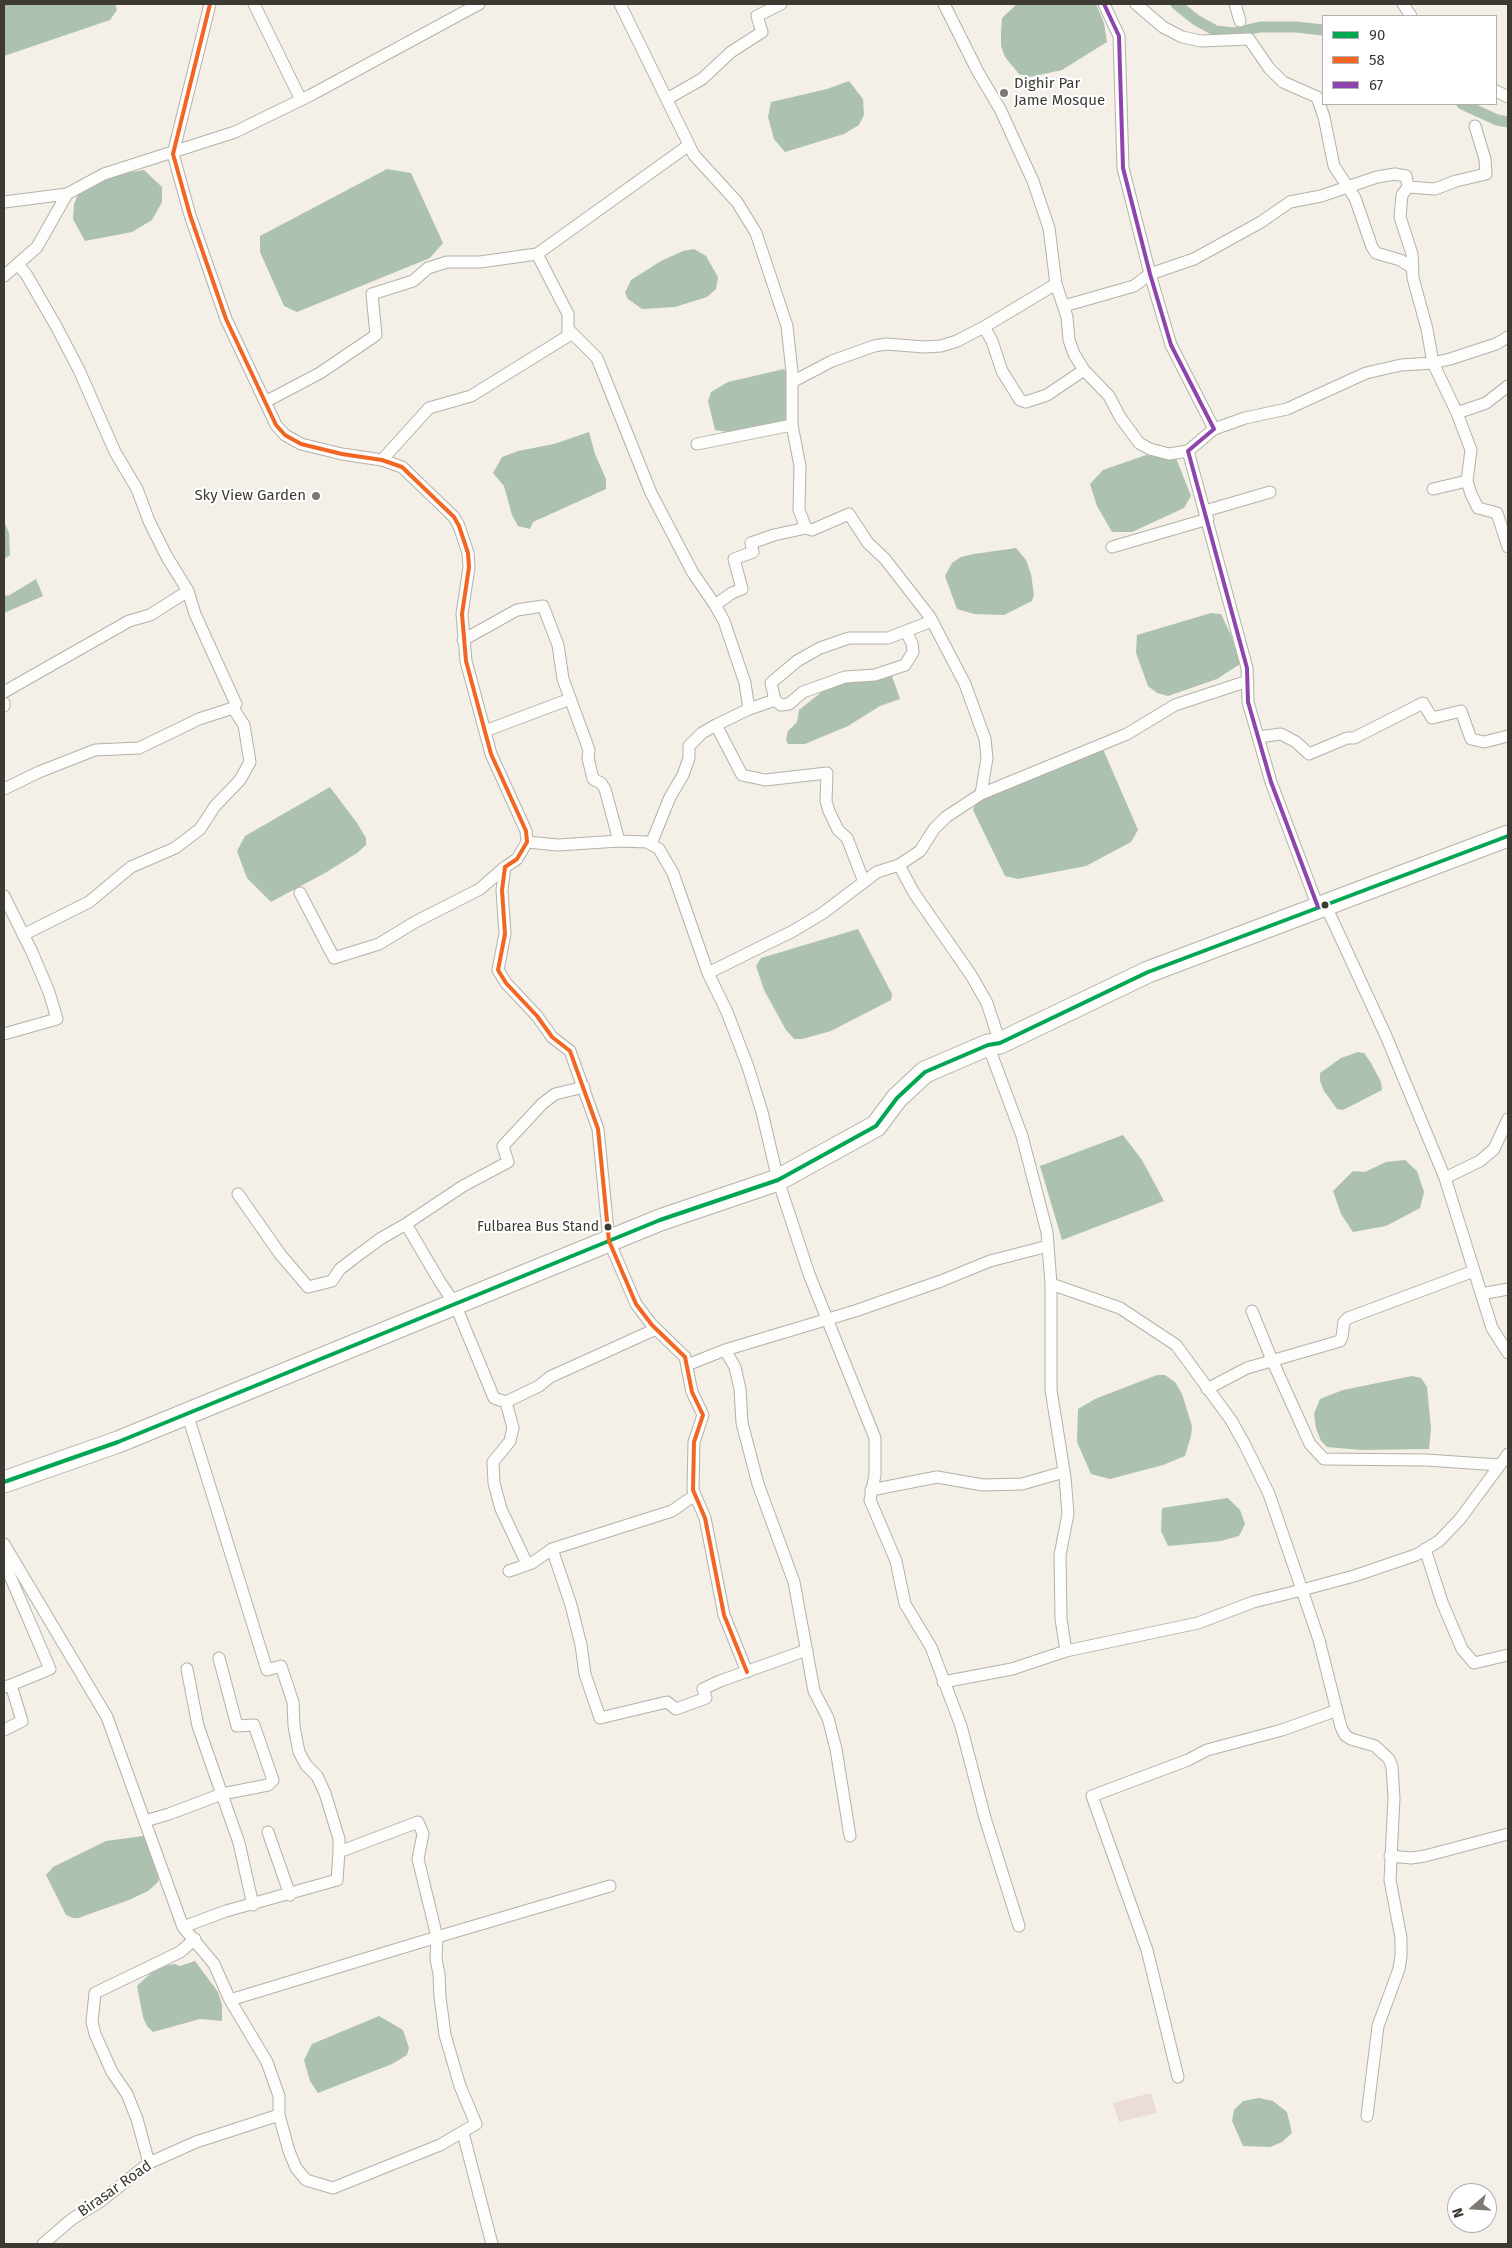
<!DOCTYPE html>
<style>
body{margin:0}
#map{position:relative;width:1512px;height:2248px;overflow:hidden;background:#f4f0e7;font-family:"Fira Sans",sans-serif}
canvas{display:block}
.frame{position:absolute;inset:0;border:5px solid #3d3a34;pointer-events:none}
.legend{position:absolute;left:1322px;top:15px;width:175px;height:90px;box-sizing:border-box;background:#fff;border:1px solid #b1b0ae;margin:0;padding:6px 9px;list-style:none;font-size:15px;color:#3d3a34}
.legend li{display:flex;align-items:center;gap:10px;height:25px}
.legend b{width:25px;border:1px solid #b1b0ae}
.north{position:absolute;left:1447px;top:2183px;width:50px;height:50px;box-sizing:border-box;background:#fff;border:1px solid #b1b0ae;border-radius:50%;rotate:251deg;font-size:14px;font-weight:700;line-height:20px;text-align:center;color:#3d3a34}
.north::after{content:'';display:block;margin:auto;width:18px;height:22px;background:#7d7a73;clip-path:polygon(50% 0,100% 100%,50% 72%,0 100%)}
</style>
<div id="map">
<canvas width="1512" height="2248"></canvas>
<div class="frame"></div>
<ul class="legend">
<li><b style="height:6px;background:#00a651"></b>90</li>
<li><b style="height:6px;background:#f26522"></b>58</li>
<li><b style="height:6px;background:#8e44ad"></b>67</li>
</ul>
<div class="north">N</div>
</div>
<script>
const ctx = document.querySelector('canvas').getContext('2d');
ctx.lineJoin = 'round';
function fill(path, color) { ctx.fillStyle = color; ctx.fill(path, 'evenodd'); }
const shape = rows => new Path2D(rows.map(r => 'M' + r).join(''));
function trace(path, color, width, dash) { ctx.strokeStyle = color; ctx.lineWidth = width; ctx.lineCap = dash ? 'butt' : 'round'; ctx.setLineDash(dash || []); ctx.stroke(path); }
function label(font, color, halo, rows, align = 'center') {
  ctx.font = font + ' "Fira Sans",sans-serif'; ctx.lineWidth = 4; ctx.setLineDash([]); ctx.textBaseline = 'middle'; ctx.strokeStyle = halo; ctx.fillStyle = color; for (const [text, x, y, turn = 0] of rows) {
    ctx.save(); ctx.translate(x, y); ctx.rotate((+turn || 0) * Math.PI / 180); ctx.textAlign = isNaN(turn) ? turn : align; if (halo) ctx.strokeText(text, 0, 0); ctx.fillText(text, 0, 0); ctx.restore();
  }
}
fill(shape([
 [1151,2093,1157,2113,1119,2122,1113,2103]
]), '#ecdcd9');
fill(shape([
 [4,4,115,4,117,10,110,20,4,56],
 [1017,4,1096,4,1104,23,1107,42,1062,70,1030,77,1019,74,1005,57,1001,46,1001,32,1002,18],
 [849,81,863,99,864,115,859,125,844,134,785,152,774,139,768,117,771,102,827,89],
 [387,169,411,173,443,243,430,258,297,312,284,306,260,252,260,236],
 [144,170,162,187,162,202,152,220,132,232,85,241,73,219,74,204,79,192,108,176],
 [694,249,706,256,718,277,716,289,707,297,675,307,642,309,628,299,625,293,631,280,661,261,683,251],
 [784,369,786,371,786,423,728,432,715,430,708,401,711,392,728,382],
 [589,432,595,454,606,479,606,489,533,522,530,529,518,526,512,515,504,486,493,473,502,457,518,451,554,444],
 [1146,455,1176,458,1191,496,1184,508,1132,532,1112,532,1097,506,1090,484,1103,470],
 [4,521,9,533,10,555,4,559],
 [1016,548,1026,560,1031,574,1034,595,1032,601,1004,615,974,614,957,609,945,576,952,563,961,557,974,554],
 [36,579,43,596,4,613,4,595,8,596],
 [1211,613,1221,614,1231,635,1240,664,1217,679,1168,696,1157,693,1148,686,1136,653,1137,635],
 [892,676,900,699,880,706,848,726,805,744,788,744,786,740,788,731,797,722,799,710,829,686,841,682],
 [1103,749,1138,830,1131,842,1086,866,1018,879,1005,876,973,810,977,800],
 [330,787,357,823,366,838,366,845,357,853,325,873,271,902,247,878,237,851,245,836],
 [858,929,892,994,891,1000,831,1031,802,1039,794,1039,786,1030,764,990,756,966,761,958],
 [1358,1052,1364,1053,1371,1063,1381,1082,1382,1090,1343,1110,1337,1109,1324,1091,1320,1081,1320,1073,1341,1058],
 [1123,1135,1142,1160,1164,1201,1062,1240,1040,1166],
 [1405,1160,1417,1171,1424,1192,1420,1208,1386,1226,1353,1232,1341,1214,1333,1191,1353,1171,1365,1172,1386,1162],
 [1157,1375,1165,1375,1175,1382,1182,1394,1192,1426,1191,1436,1185,1456,1163,1465,1110,1479,1091,1474,1077,1442,1078,1409,1095,1399],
 [1412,1376,1421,1378,1427,1387,1431,1428,1429,1449,1361,1450,1327,1447,1321,1441,1316,1428,1314,1414,1320,1399,1343,1390],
 [1228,1498,1240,1510,1245,1524,1239,1536,1221,1541,1168,1546,1161,1531,1162,1508],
 [143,1836,146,1838,159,1875,158,1882,148,1891,129,1900,78,1918,73,1918,66,1915,46,1875,53,1867,106,1841],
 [195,1961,218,1992,222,2005,222,2021,200,2019,153,2032,147,2026,143,2017,137,1986,152,1972,168,1965,175,1964,180,1966],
 [379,2016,403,2030,409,2048,407,2055,392,2064,318,2093,310,2081,304,2060,312,2044],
 [1259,2098,1273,2101,1287,2112,1292,2133,1282,2142,1270,2147,1243,2146,1232,2121,1234,2110,1243,2101]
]), '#acc1af');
trace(shape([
 [1176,4,1196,20,1216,31,1234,33,1260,27,1296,27,1323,30],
 [1462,104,1497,120,1508,122]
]), '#acc1af', 11);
const street = shape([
 [210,4,173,154,190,215,226,319,276,425,285,435,301,444,342,454,382,460,402,467,454,517,459,526,468,553,469,567,462,614,466,661,491,754,526,831,527,842,517,859,505,867,502,890,505,934,498,970,506,983,537,1016,552,1037,570,1051,598,1129,609,1241,636,1304,652,1325,685,1357,692,1392,703,1415,694,1442,693,1490,705,1518,724,1615,747,1672],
 [254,4,301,100],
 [620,4,694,155,737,202,756,233,787,326,792,372,792,425,800,466,799,510,806,528,812,530,849,514,868,543,885,559,930,617,965,684,985,739,987,758,981,794],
 [944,4,978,72,1000,109,1033,181,1049,228,1056,284,1067,317,1069,340,1074,354,1084,370,1109,396,1120,417,1139,443,1150,449,1169,454,1188,451],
 [1104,4,1119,36,1123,168,1150,274,1171,345,1214,429,1188,451,1247,668,1248,702,1271,782,1318,907],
 [1136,4,1163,27,1182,37,1201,41,1249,39,1269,68,1283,82,1317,97,1324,117,1334,166,1355,198,1372,247,1376,253,1400,260,1413,268],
 [1235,4,1240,21],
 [1403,4,1411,16],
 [1496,91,1508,97],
 [667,99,702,79,731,52,762,32,757,16,781,4],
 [1475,126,1485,159,1486,174,1456,181,1435,189,1408,187,1402,195,1400,217,1412,254,1413,278,1427,329,1433,363,1457,413,1471,450,1467,481,1471,494,1478,508,1497,513,1508,547],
 [4,202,67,194],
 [4,276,37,247,67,194,104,174,235,132,311,95,479,4],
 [1064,306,1134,286,1150,274,1194,259,1261,222,1290,202,1321,196,1377,177,1395,174,1406,176,1408,187],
 [984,327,1056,284],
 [568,329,597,358,651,493,693,573,715,605],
 [792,382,832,361,874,346,886,344,924,347,941,346,957,341,984,327,992,341,1002,371,1020,400,1026,402,1047,395,1084,370],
 [265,402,320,373,376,335,372,294,413,281,428,268,447,262,480,262,537,254],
 [1457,413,1486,403,1508,386],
 [1214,429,1245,418,1287,409,1366,373,1401,365,1433,363,1450,359,1496,344,1508,337],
 [697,444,792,425],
 [382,460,429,408,471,396,568,336,568,314,537,254,689,145],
 [1433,489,1467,481],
 [1205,511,1270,492],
 [1112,547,1208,519],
 [463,640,517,610,543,606,558,645,563,679,589,750,588,758,593,779,601,783,605,789,619,841],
 [4,692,129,621,150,615,188,591,167,557,149,521,137,489,115,452,79,370,56,326,26,274,18,265],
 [775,700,781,705,789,704,803,692,845,677,875,675,905,665,913,652,912,643,906,632],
 [4,703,4,706],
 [749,709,775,700,771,683,797,661,820,648,849,638,888,638,932,621],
 [716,725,749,709,745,683,724,621,715,605,732,593,742,589,734,559,753,552,751,543,774,535,806,528],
 [485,731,570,699],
 [1258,737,1281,734,1296,742,1309,754,1347,738,1354,738,1423,703,1432,718,1461,711,1471,739,1484,742,1508,736],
 [4,789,39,772,95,750,139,748,199,719,233,708,236,704,195,614,188,591],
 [527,842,558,845,619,841,647,842,659,849,673,873,708,973,727,1012,748,1067,762,1112,778,1180,809,1274,875,1438,875,1475,870,1500,896,1561,905,1604,931,1647,961,1726,985,1818,1019,1926],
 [651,844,670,797,683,775,689,758,689,746,702,733,716,725,742,775,765,780,827,773,826,801,829,811,838,830,847,838,864,882],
 [899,865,914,893,971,975,987,1003,1000,1043],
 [300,893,334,958,379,944,415,922,480,889,505,867],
 [4,896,32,952,49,992,57,1019,4,1034],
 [1325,904,1386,1036,1445,1178,1492,1328,1508,1353],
 [23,935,89,902,131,867,175,848,200,829,215,806,240,780,250,762,244,725,233,708],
 [708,973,793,931,823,913,877,872,899,865,920,851,934,829,946,817,981,794,1127,734,1175,705,1248,681],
 [988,1045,1022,1136,1047,1232,1051,1284,1120,1308,1176,1345,1231,1420,1245,1445,1269,1494,1302,1590,1354,1576,1416,1555,1439,1541,1460,1519,1508,1454],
 [1445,1178,1480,1161,1494,1149,1508,1119],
 [238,1194,280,1254,308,1287,332,1281,340,1269,357,1256,380,1239,406,1224,440,1282,455,1304,494,1398,506,1402],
 [406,1224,463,1186,508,1162,503,1146,542,1104,555,1094,584,1087],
 [1481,1294,1508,1289],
 [1252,1311,1272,1360,1310,1444,1324,1459,1426,1460,1499,1465],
 [725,1350,735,1367,740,1389,742,1423,758,1484,794,1582,814,1691,828,1718,836,1749,850,1836],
 [687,1365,725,1350,855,1311,941,1281,990,1261,1048,1246],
 [1207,1389,1247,1368,1340,1341,1342,1337,1344,1322,1348,1318,1474,1271],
 [187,1413,267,1670,281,1666,293,1702,294,1726,299,1752,306,1765,317,1776,325,1793,339,1839,339,1852],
 [871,1490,937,1477,983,1485,1022,1484,1064,1472],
 [4,1544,107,1717,183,1927,214,1964,230,2000,267,2062,279,2096,279,2115,289,2151,296,2168,306,2180,333,2188,440,2145,476,2124,460,2086,445,2035,440,1997,439,1974,436,1959,437,1937,610,1886],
 [552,1549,571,1605,581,1645,585,1674,600,1718,667,1702,676,1709,706,1698,703,1689,720,1681,807,1650],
 [1425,1549,1442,1602,1462,1649,1474,1663,1508,1655],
 [4,1562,50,1669,11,1685],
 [527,1564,501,1509,494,1483,493,1462,510,1441,513,1428,506,1402,539,1386,550,1377,656,1329],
 [509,1571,532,1563,552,1549,672,1511,695,1495],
 [1066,1651,1198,1623,1253,1602,1302,1590,1319,1640,1341,1727,1345,1735,1351,1739,1375,1746,1389,1759,1392,1767,1394,1798,1390,1880,1401,1938,1401,1956,1399,1969,1378,2026,1367,2116],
 [187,1669,198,1726,239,1843,253,1905],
 [943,1682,1012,1669,1066,1651,1061,1619,1060,1555,1068,1514,1065,1477,1051,1390,1051,1284],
 [4,1687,11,1685,22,1721,4,1730],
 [145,1821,169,1814,222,1794,268,1785,273,1780,254,1725,237,1726,219,1658],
 [268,1832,290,1895],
 [1390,1856,1411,1858,1425,1856,1508,1834],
 [183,1927,226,1911,337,1880,339,1852,418,1822,423,1834,418,1859,437,1937,230,2000],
 [1178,2077,1147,1950,1092,1796,1188,1760,1207,1750,1282,1730,1335,1711],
 [463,2133,492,2244],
 [149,2163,137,2119,127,2094,112,2072,95,2034,92,2022,95,1993,180,1952,195,1939],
 [43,2244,72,2219,101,2201,149,2163,196,2142,279,2115]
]);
const highway = shape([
 [4,1482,118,1442,660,1220,778,1180,876,1126,897,1098,925,1072,988,1045,1000,1043,1148,972,1508,836]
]);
trace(street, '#b4b1aa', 13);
trace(highway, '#b4b1aa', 23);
trace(street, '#fdfdfb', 11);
trace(highway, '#fdfdfb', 21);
trace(shape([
 [4,1482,118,1442,660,1220,778,1180,876,1126,897,1098,925,1072,988,1045,1000,1043,1148,972,1508,836]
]), '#00a651', 4);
trace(shape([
 [210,4,173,154,190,215,226,319,276,425,285,435,301,444,342,454,382,460,402,467,454,517,459,526,468,553,469,567,462,614,466,661,491,754,526,831,527,842,517,859,505,867,502,890,505,934,498,970,506,983,537,1016,552,1037,570,1051,598,1129,609,1241,636,1304,652,1325,685,1357,692,1392,703,1415,694,1442,693,1490,705,1518,724,1615,747,1672]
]), '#f26522', 4);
trace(shape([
 [1104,4,1119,36,1123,168,1150,274,1171,345,1214,429,1188,451,1247,668,1248,702,1271,782,1318,907]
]), '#8e44ad', 4);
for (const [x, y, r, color] of [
 [1004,93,5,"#7d7a73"],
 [316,496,5,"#7d7a73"],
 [1325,905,4.5,"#3d3a34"],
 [608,1227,4.5,"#3d3a34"]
]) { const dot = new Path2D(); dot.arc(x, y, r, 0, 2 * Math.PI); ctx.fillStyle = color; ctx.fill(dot); trace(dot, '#fff', 2); }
label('14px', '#3d3a34', '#fff', [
 ["Fulbarea Bus Stand",599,1227]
], 'right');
label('15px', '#3d3a34', '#fff', [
 ["Dighir Par",1014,84],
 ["Jame Mosque",1014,101],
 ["Sky View Garden",306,496,"right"]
], 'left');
label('15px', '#3d3a34', '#fff', [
 ["Birasar Road",115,2189,-35]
]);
</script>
